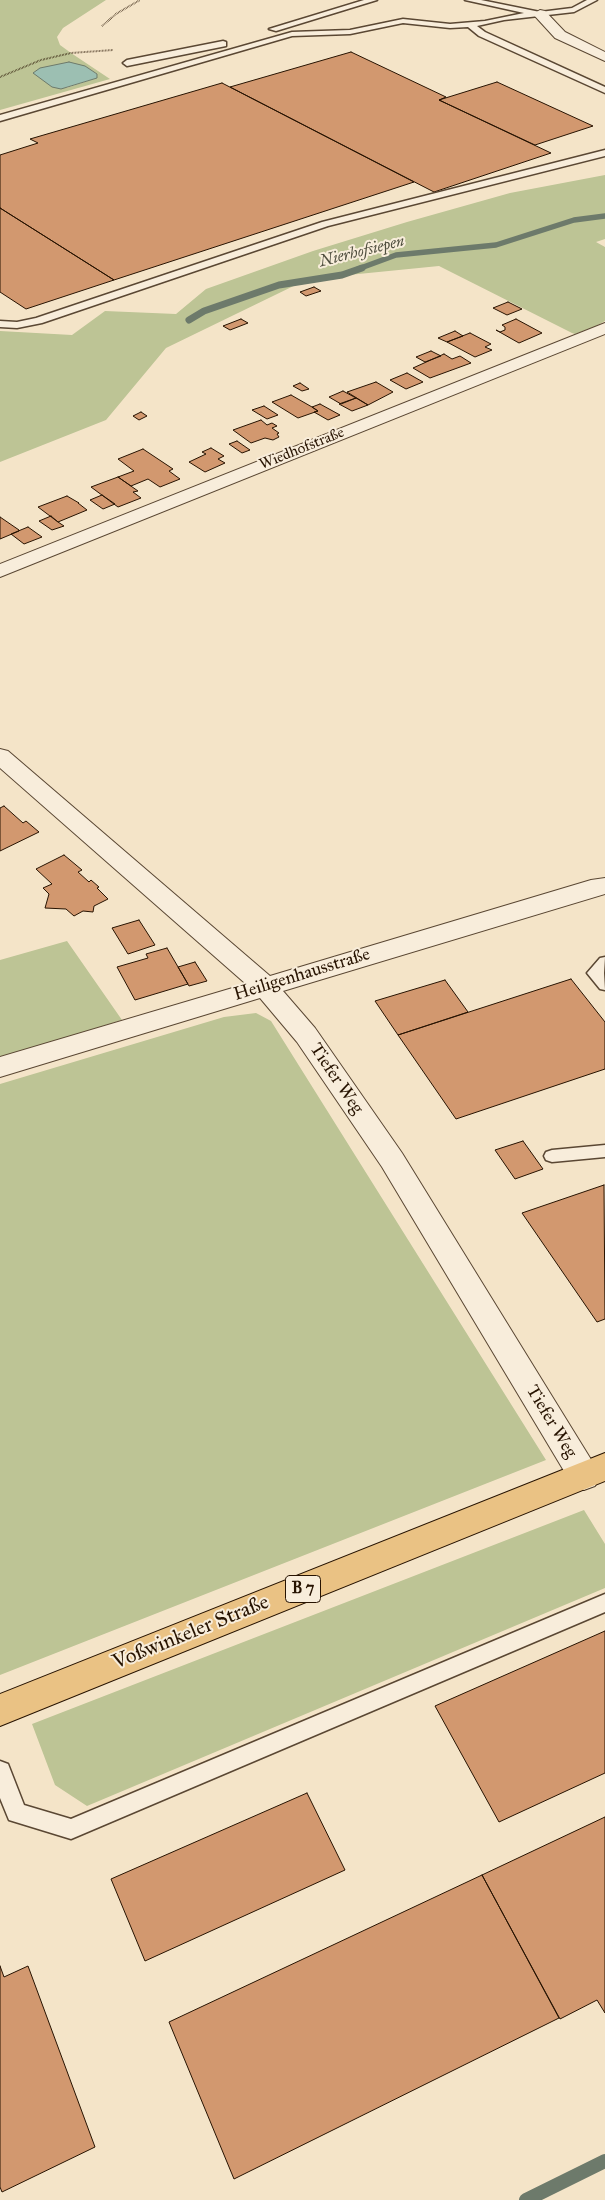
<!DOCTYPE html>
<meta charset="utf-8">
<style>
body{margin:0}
canvas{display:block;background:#f4e4c8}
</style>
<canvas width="605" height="2200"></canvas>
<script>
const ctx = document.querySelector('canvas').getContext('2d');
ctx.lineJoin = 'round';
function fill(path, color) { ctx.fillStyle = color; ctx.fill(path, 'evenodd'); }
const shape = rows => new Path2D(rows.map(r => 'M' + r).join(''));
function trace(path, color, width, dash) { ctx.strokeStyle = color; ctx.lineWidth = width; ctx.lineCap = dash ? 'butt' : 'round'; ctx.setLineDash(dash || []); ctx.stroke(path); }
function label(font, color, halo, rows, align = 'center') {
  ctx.font = font + ' "IM FELL Great Primer",serif'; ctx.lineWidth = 4; ctx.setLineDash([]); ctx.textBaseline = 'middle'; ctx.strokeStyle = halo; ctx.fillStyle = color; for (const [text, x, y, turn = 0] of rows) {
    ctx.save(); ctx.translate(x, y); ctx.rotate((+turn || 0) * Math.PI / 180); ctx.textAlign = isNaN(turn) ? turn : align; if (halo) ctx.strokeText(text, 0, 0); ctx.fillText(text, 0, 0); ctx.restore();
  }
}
fill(shape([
 [0,0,106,0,63,28,57,37,60,45,71,53,110,79,0,110],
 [85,66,97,74,97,78,66,88],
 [605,175,605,239,596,242,605,247,605,321,596,326,575,334,572,333,439,266,308,279,166,348,106,420,0,462,0,331,72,335,105,311,176,314,206,289,313,251,407,222,510,193],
 [67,941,122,1020,0,1058,0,960],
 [256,1013,271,1021,546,1460,0,1675,0,1084,224,1017],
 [584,1510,605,1544,605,1588,87,1806,55,1785,32,1724]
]), '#bdc495');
const water = shape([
 [69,62,85,66,97,74,97,78,61,89,52,87,33,73,40,68,69,62]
]);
fill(water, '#9cbfb2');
trace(water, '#6d7a6b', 1);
trace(shape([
 [358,269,396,255,496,245,574,220,605,216]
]), '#6d7a6b', 5.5);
trace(shape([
 [189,320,204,311,279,285,342,275,362,268]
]), '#6d7a6b', 7);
trace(shape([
 [526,2200,605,2161]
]), '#6d7a6b', 14);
const building = shape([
 [351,52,446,97,439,100,551,153,434,192,230,87,351,52],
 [497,82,593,126,535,145,439,100,497,82],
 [222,83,414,182,114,280,0,208,0,155,38,143,30,139,222,83],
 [0,208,114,280,26,309,0,292,0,208],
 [314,287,321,291,306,296,300,292,314,287],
 [508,302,522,309,507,315,493,308,508,302],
 [241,319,248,323,230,330,223,326,241,319],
 [516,319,542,333,519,343,496,330,500,332,505,330,505,327,502,325,516,319],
 [455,331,463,336,447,342,438,338,455,331],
 [470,333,491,344,485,347,492,350,475,357,447,342,470,333],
 [431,351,441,356,425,362,416,357,431,351],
 [444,354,452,359,460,356,471,363,430,378,413,368,444,354],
 [407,373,423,382,406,389,390,380,407,373],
 [376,382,393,392,368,405,347,392,376,382],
 [300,383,309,389,302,391,293,386,300,383],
 [343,391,356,398,341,404,329,397,343,391],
 [291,395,312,407,318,411,298,418,272,402,291,395],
 [356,398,368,405,352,411,339,404,356,398],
 [320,404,340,415,328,420,314,412,318,411,312,407,320,404],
 [264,406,278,415,267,419,252,410,264,406],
 [141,412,147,416,139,420,133,416,141,412],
 [261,420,267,425,272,423,277,426,272,428,279,433,277,434,279,437,273,440,265,438,251,443,233,430,261,420],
 [237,441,250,450,242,453,229,444,237,441],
 [211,448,224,456,218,459,225,463,205,472,189,462,206,454,202,452,211,448],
 [143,449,173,469,169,471,180,479,160,487,148,479,131,486,118,477,134,471,118,459,143,449],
 [118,477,138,491,133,492,141,498,118,507,91,487,118,477],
 [102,495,115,504,103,509,90,500,102,495],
 [67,496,79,503,78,503,87,510,58,522,38,507,67,496],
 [51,516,58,522,64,526,52,530,39,521,51,516],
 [0,517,19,530,19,531,0,539,0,517],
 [28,527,42,537,24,544,11,534,28,527],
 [4,806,23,823,26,821,39,832,0,851,0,808,4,806],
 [64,855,82,870,78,872,89,882,91,880,99,887,97,888,108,899,94,906,93,912,83,911,74,916,66,909,45,908,49,894,43,888,52,884,36,869,64,855],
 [139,920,155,945,128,954,112,928,139,920],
 [167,948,188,984,135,1000,117,967,148,958,146,954,167,948],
 [195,962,207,981,189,986,178,967,195,962],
 [571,979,605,1022,605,1069,456,1119,398,1035,571,979],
 [445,980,468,1012,398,1035,375,1001,445,980],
 [523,1141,543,1169,515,1179,495,1150,523,1141],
 [604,1185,605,1319,597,1322,522,1213,604,1185],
 [605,1631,605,1773,499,1822,435,1706,605,1631],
 [307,1793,345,1870,145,1961,111,1879,307,1793],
 [605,1817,605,2013,597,2000,560,2019,482,1875,605,1817],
 [482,1875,559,2018,234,2179,169,2022,482,1875],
 [0,1966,4,1977,28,1966,95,2147,2,2192,0,2187,0,1966]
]);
fill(building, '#d2986f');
trace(building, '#271301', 1);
const service = shape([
 [364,0,377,0,276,31,269,29,364,0],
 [465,0,481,0,540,12,572,8,587,0,597,0,574,12,504,20,477,26,485,32,605,87,605,93,479,36,468,27,450,28,403,23,350,34,292,36,0,121,0,115,292,32,350,30,403,19,450,24,485,21,524,13,465,0],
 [223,41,226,42,226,46,127,66,123,63,127,60,223,41],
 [605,150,605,156,328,226,42,323,17,328,0,327,0,321,17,322,36,318,322,222,605,150],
 [605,957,604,973,605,990,600,989,587,973,600,958,605,957],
 [605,1145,605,1157,552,1162,546,1160,544,1156,546,1152,552,1150,605,1145],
 [605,1594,605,1612,71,1839,9,1820,0,1798,0,1761,8,1764,24,1805,71,1819,605,1594]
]);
const minor = shape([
 [540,10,545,11,565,32,605,52,605,61,555,38,533,14,540,10],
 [605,323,605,334,0,577,0,564,605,323],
 [0,749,8,751,270,976,591,880,605,878,605,894,283,991,315,1028,402,1153,595,1466,600,1476,595,1486,584,1490,573,1486,382,1167,297,1042,260,998,0,1077,0,1057,246,984,0,768,0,749]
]);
const primary = shape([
 [605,1453,605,1481,0,1726,0,1694,605,1453]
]);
trace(service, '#5a4733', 3);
trace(minor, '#5a4733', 2);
trace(primary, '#271301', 2);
trace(shape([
 [102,26,116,14,140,0],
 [0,77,41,60,71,53,113,50]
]), '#271301', 2, [0.5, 1]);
fill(service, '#f8eddb');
fill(minor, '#f8eddb');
fill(primary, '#eac284');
label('15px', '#271301', '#f8eddb', [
 ["Wiedhofstraße",302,449,-22]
]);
label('italic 16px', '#504f3f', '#f8eddb', [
 ["Nierhofsiepen",362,252,-14]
]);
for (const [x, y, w] of [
 [303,1589,35]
]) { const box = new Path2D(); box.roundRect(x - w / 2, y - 13.5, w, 27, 4); ctx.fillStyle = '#f8eddb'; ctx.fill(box); trace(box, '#271301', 1); }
label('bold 16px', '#271301', null, [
 ["B 7",303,1589]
]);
label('18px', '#271301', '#f8eddb', [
 ["Heiligenhausstraße",302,975,-17],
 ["Tiefer Weg",336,1079,56],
 ["Tiefer Weg",551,1422,59]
]);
label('21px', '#271301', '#f8eddb', [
 ["Voßwinkeler Straße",191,1633,-22]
]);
</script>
